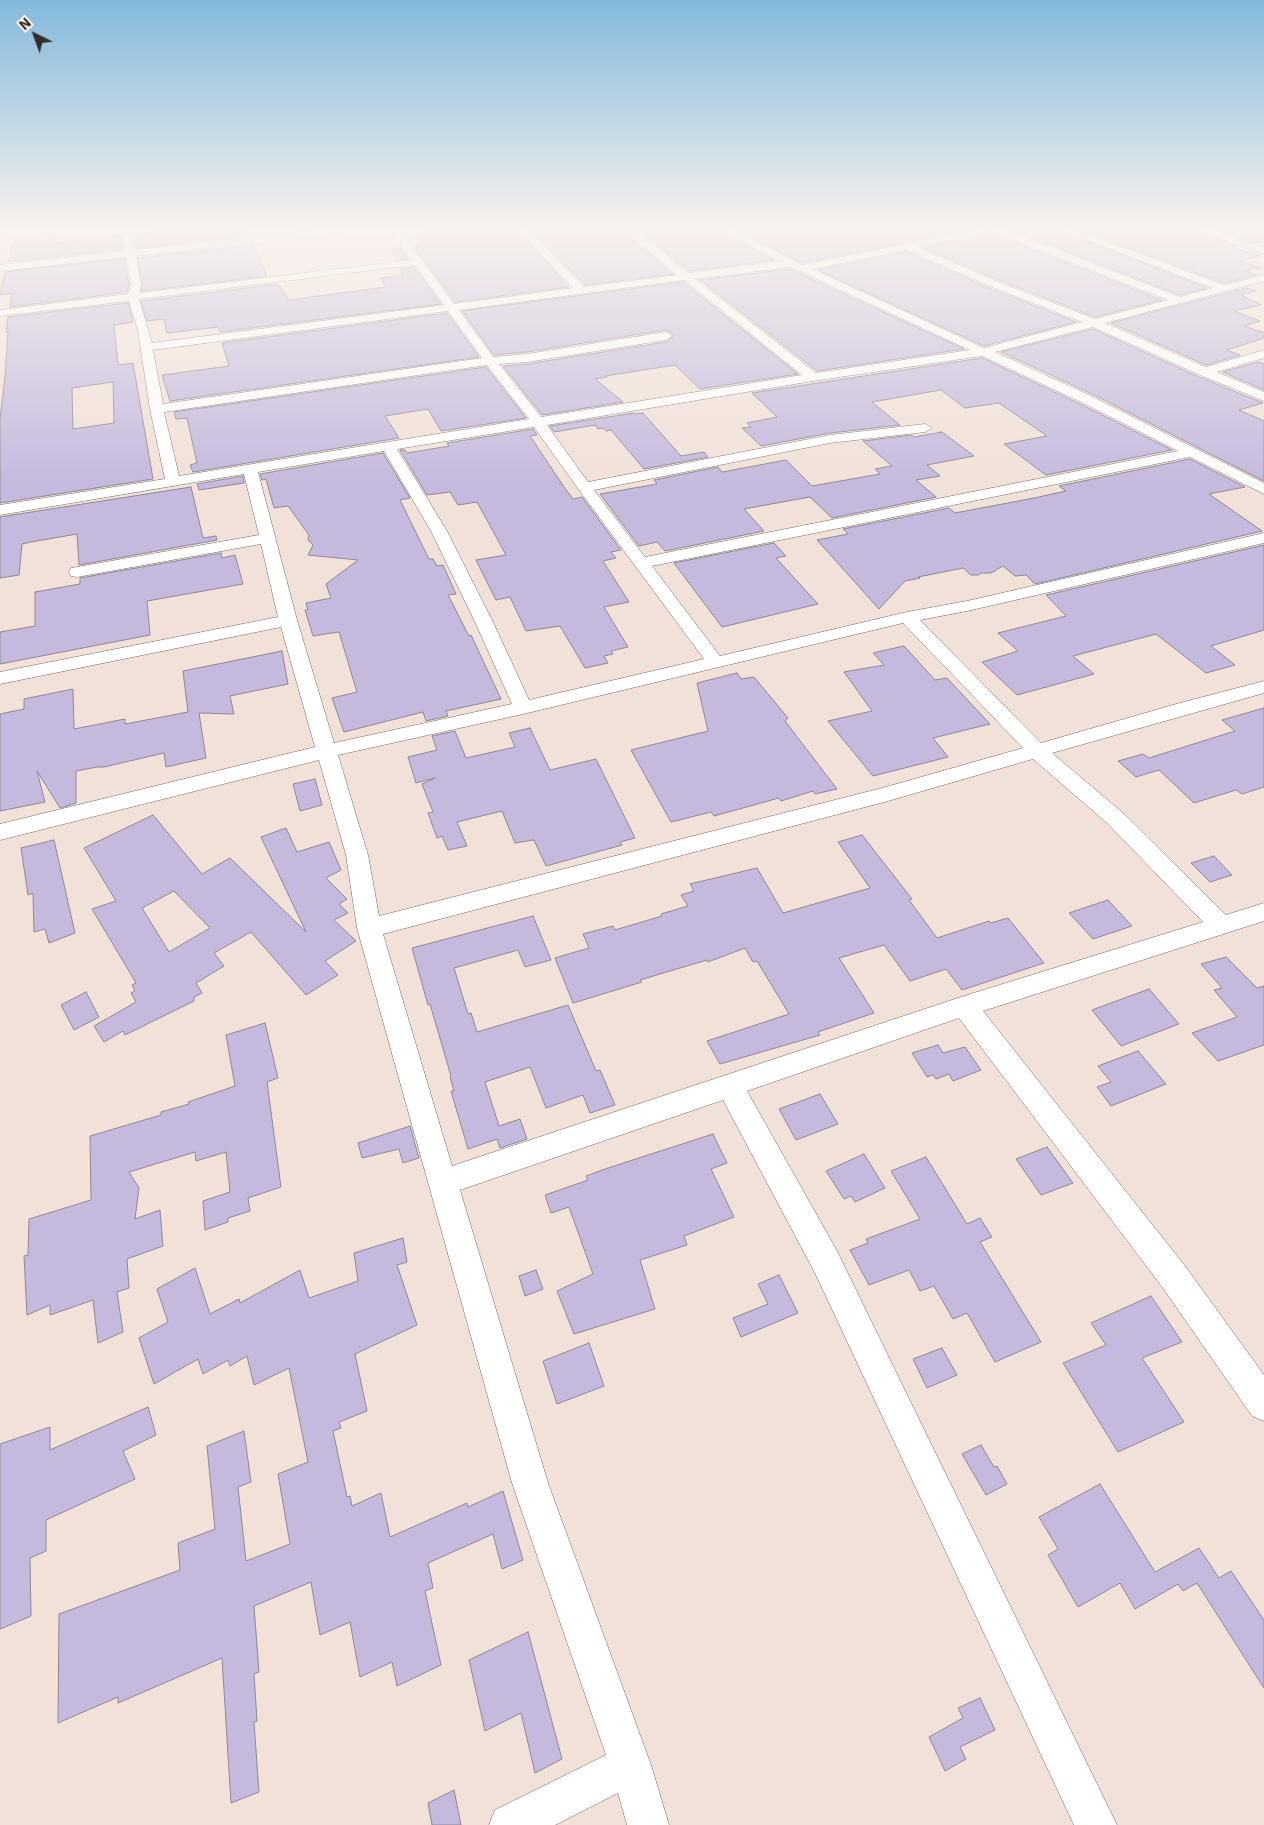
<!DOCTYPE html>
<style>
body{margin:0}
#map{position:relative;width:1264px;height:1825px;overflow:hidden;background:#f1e1d9;font-family:"IBM Plex Sans",sans-serif}
canvas{display:block}
.north{position:absolute;left:10px;top:10px;width:50px;height:50px;-webkit-text-stroke:4px #feefe6;paint-order:stroke;rotate:318deg;font-size:14px;font-weight:700;line-height:20px;text-align:center;color:#332d2a}
.north::after{content:'';display:block;margin:auto;width:18px;height:22px;background:#332d2a;clip-path:polygon(50% 0,100% 100%,50% 72%,0 100%)}
</style>
<div id="map">
<canvas width="1264" height="1825"></canvas>
<div class="north">N</div>
</div>
<script>
const ctx = document.querySelector('canvas').getContext('2d');
ctx.lineJoin = 'round';
function fill(path, color) { ctx.fillStyle = color; ctx.fill(path, 'evenodd'); }
const shape = rows => new Path2D(rows.map(r => 'M' + r).join(''));
function trace(path, color, width, dash) { ctx.strokeStyle = color; ctx.lineWidth = width; ctx.lineCap = dash ? 'butt' : 'round'; ctx.setLineDash(dash || []); ctx.stroke(path); }
const building = shape([
 [169,230,247,230,249,235,137,248,134,234,169,230],
 [422,230,516,230,569,287,455,302,414,246,421,245,415,235,425,234,422,230],
 [531,230,622,230,673,274,585,285,531,230],
 [638,230,720,230,774,260,689,271,638,230],
 [738,230,966,230,802,263,738,230],
 [1011,230,1058,230,1207,288,1180,295,1011,230],
 [1079,230,1195,230,1236,246,1232,247,1259,256,1240,261,1261,268,1246,271,1256,275,1225,283,1079,230],
 [1217,230,1264,230,1264,241,1255,243,1217,230],
 [993,233,993,234,1162,300,1095,317,999,280,924,248,993,233],
 [55,234,54,243,121,235,123,249,8,262,15,239,55,234],
 [253,245,267,276,142,291,138,258,253,245],
 [400,248,408,259,396,260,392,249,400,248],
 [906,252,989,288,1076,322,984,346,818,270,906,252],
 [124,259,129,285,127,292,10,307,12,293,0,295,5,272,124,259],
 [414,267,441,304,220,332,218,327,167,333,164,319,147,321,141,301,271,285,279,285,289,300,386,287,381,278,403,275,400,269,414,267],
 [790,269,796,272,964,349,817,371,700,280,790,269],
 [683,282,798,374,700,389,675,365,606,376,607,377,595,379,623,402,542,415,503,366,527,364,666,342,674,335,666,330,527,352,494,355,462,311,683,282],
 [1246,288,1256,291,1241,295,1261,305,1234,311,1260,321,1244,326,1264,333,1264,338,1227,350,1240,355,1206,365,1111,323,1246,288],
 [128,303,133,322,114,325,118,365,133,363,153,479,0,503,0,419,5,376,8,332,6,332,8,317,128,303],
 [113,382,114,423,73,429,72,388,113,382],
 [447,313,479,357,170,401,162,375,229,366,222,343,447,313],
 [1093,329,1199,377,1263,403,1239,410,1264,421,1264,481,1092,394,1001,352,1093,329],
 [982,358,1080,404,1172,450,1046,475,1004,444,1047,436,999,403,965,408,941,390,872,402,900,425,830,433,761,446,742,428,751,427,747,423,777,417,752,393,982,358],
 [1258,362,1264,364,1264,390,1223,372,1258,362],
 [486,367,526,418,441,431,428,409,385,416,399,438,193,472,190,465,197,463,187,418,176,419,174,412,486,367],
 [634,413,636,414,643,413,681,456,704,452,708,457,644,469,611,430,606,431,603,428,598,429,595,425,554,432,550,426,634,413],
 [533,429,537,435,530,436,564,487,573,499,582,497,621,550,611,552,616,558,603,561,629,602,604,607,628,647,611,651,613,654,604,656,608,663,585,668,560,626,526,631,510,597,496,600,476,560,506,555,477,502,458,505,450,492,427,495,400,450,405,450,407,453,449,446,447,443,533,429],
 [942,432,974,456,927,465,940,476,916,480,936,497,832,518,810,497,744,509,764,531,665,551,657,542,639,546,600,494,657,484,654,480,718,467,722,472,786,460,812,486,880,474,875,469,892,466,863,441,912,435,914,437,942,432],
 [383,453,410,498,400,500,429,559,433,559,437,566,443,565,456,594,448,595,469,636,471,635,501,699,446,711,448,716,426,721,423,712,344,732,332,698,357,692,339,632,313,636,305,610,308,610,306,603,331,598,326,584,358,560,308,555,313,545,308,540,309,535,288,506,274,508,266,479,262,480,260,474,383,453],
 [1190,459,1245,487,1209,494,1262,531,1035,584,1026,575,1015,576,1003,566,991,573,982,573,978,575,971,575,963,568,918,577,920,578,905,581,879,609,817,540,848,534,843,529,949,508,955,513,1034,498,1066,491,1059,486,1190,459],
 [243,476,244,483,199,490,197,484,243,476],
 [191,487,203,538,216,536,217,540,79,565,77,534,31,542,22,544,19,575,0,578,0,517,191,487],
 [774,543,786,556,776,558,818,604,722,627,674,563,774,543],
 [1264,545,1264,630,1211,646,1235,665,1206,673,1156,634,1073,656,1094,674,1017,695,982,662,1018,651,998,633,1066,616,1046,595,1264,545],
 [221,553,222,558,235,555,243,584,147,601,150,635,0,664,0,632,35,626,35,592,80,584,80,578,221,553],
 [904,646,935,680,947,678,990,724,933,738,948,757,873,776,828,721,872,711,844,672,884,665,873,653,904,646],
 [282,651,288,684,230,696,234,714,199,713,206,758,166,767,164,753,104,767,97,767,76,771,76,803,60,808,37,771,45,802,0,811,0,714,24,709,24,699,73,689,74,729,125,719,125,724,188,712,183,671,282,651],
 [737,673,741,679,754,677,788,718,785,721,837,789,815,794,813,791,781,801,779,798,714,816,711,812,671,822,631,750,708,731,697,683,737,673],
 [1264,708,1264,787,1242,794,1236,790,1194,803,1159,770,1136,777,1118,761,1143,754,1149,758,1235,731,1222,720,1264,708],
 [530,728,550,770,596,759,635,838,620,842,622,845,546,866,534,840,515,843,502,811,457,822,467,846,448,850,442,836,437,838,428,813,433,812,422,784,435,778,416,783,408,757,437,750,432,736,455,731,466,758,515,747,509,733,530,728],
 [315,779,322,805,300,811,293,784,315,779],
 [153,815,202,874,230,858,306,932,261,837,286,828,297,852,329,842,341,870,326,878,347,899,339,904,348,913,334,920,356,941,325,961,338,975,306,995,251,932,214,953,224,966,196,983,202,993,194,997,194,1001,125,1035,123,1031,104,1042,94,1026,136,1002,131,993,135,991,132,985,136,983,92,909,116,901,84,848,153,815],
 [174,891,210,928,169,952,142,908,174,891],
 [862,835,912,899,909,900,937,938,989,921,991,923,1008,918,1044,963,962,990,946,969,910,981,884,945,839,958,874,1013,818,1032,820,1035,720,1064,707,1041,789,1014,757,961,753,962,745,948,708,962,707,960,640,980,642,982,573,1003,555,958,589,948,583,934,613,926,615,930,662,916,661,914,688,906,681,895,694,891,690,884,757,868,783,913,870,888,838,842,862,835],
 [54,840,75,933,49,943,45,929,34,932,33,893,28,895,21,848,54,840],
 [1214,856,1232,875,1210,882,1191,863,1214,856],
 [1108,900,1132,926,1093,939,1069,913,1108,900],
 [533,916,551,960,525,967,518,950,454,968,468,1014,471,1013,477,1032,568,1005,596,1071,600,1070,615,1105,590,1113,583,1095,546,1108,530,1067,485,1082,499,1126,520,1119,527,1139,500,1148,497,1139,468,1149,451,1091,454,1091,450,1077,451,1076,430,1004,428,1005,412,948,533,916],
 [1226,957,1257,988,1264,986,1264,1045,1218,1061,1192,1033,1237,1017,1214,990,1222,988,1201,964,1226,957],
 [1149,989,1179,1024,1121,1046,1092,1010,1149,989],
 [86,992,99,1017,74,1030,61,1005,86,992],
 [265,1023,278,1078,267,1082,281,1187,248,1198,250,1211,228,1218,228,1222,205,1230,203,1201,230,1192,226,1152,196,1161,195,1152,129,1172,139,1188,135,1219,160,1210,163,1246,127,1259,129,1288,117,1292,123,1332,98,1343,93,1300,50,1315,50,1305,27,1315,24,1256,28,1255,29,1219,91,1200,90,1136,161,1115,161,1112,189,1104,188,1102,235,1086,226,1035,265,1023],
 [938,1045,943,1053,965,1047,981,1070,953,1081,949,1074,936,1079,933,1075,927,1077,912,1053,938,1045],
 [1138,1051,1166,1084,1111,1106,1097,1087,1111,1082,1098,1066,1138,1051],
 [820,1094,838,1124,796,1140,779,1109,820,1094],
 [410,1126,419,1158,403,1163,399,1149,362,1158,358,1143,410,1126],
 [713,1134,727,1163,711,1169,734,1217,684,1236,687,1245,640,1260,655,1309,574,1334,557,1291,593,1274,569,1207,551,1213,545,1195,588,1180,586,1176,608,1168,713,1134],
 [1047,1147,1073,1183,1041,1195,1016,1159,1047,1147],
 [864,1154,885,1188,855,1202,851,1196,844,1199,826,1171,864,1154],
 [926,1157,967,1224,980,1218,992,1237,980,1242,1041,1342,995,1362,967,1313,953,1319,934,1286,920,1291,909,1270,869,1285,850,1250,868,1243,866,1239,920,1219,891,1171,926,1157],
 [403,1238,407,1262,397,1265,417,1325,355,1354,367,1411,339,1422,341,1428,333,1431,347,1497,350,1496,352,1506,381,1493,390,1537,467,1503,468,1507,503,1491,523,1560,502,1569,493,1534,428,1563,433,1588,425,1591,441,1665,397,1686,392,1662,360,1677,350,1622,320,1635,311,1582,254,1606,259,1672,254,1674,257,1721,254,1722,259,1792,231,1803,222,1658,118,1703,118,1697,58,1723,59,1614,180,1570,178,1543,215,1529,207,1446,244,1431,251,1482,238,1487,246,1561,290,1544,278,1474,308,1462,289,1368,254,1385,247,1356,230,1366,228,1360,203,1374,198,1359,154,1384,139,1338,168,1322,157,1289,195,1268,210,1314,239,1299,240,1303,300,1270,309,1298,358,1281,354,1253,403,1238],
 [536,1270,543,1289,525,1296,519,1276,536,1270],
 [779,1275,798,1313,741,1337,733,1318,768,1304,758,1284,779,1275],
 [1151,1296,1182,1342,1142,1358,1184,1422,1118,1452,1063,1363,1106,1345,1091,1323,1151,1296],
 [589,1343,604,1386,557,1404,543,1361,589,1343],
 [942,1348,957,1375,927,1388,913,1359,942,1348],
 [148,1407,156,1435,123,1451,135,1479,46,1520,46,1551,30,1558,31,1616,0,1629,0,1444,50,1427,50,1450,148,1407],
 [981,1445,994,1467,997,1466,1007,1484,986,1495,962,1454,981,1445],
 [1100,1484,1155,1572,1199,1548,1219,1578,1231,1571,1264,1620,1264,1688,1197,1583,1183,1591,1178,1584,1135,1609,1120,1583,1078,1607,1048,1555,1058,1549,1039,1517,1100,1484],
 [528,1632,562,1759,535,1773,521,1713,485,1731,469,1660,528,1632],
 [980,1698,995,1730,960,1747,966,1759,945,1771,929,1737,963,1718,958,1708,980,1698],
 [454,1790,461,1825,432,1825,428,1803,454,1790]
]);
fill(building, '#c5b9dd');
trace(building, '#8d8896', 1);
const street = shape([
 [0,230,10,230,8,232,0,233,0,230],
 [122,230,132,230,135,250,316,230,347,230,342,233,136,256,141,285,140,293,411,260,390,230,400,230,454,304,573,288,518,230,528,230,584,287,677,275,624,230,635,230,688,273,780,261,722,230,734,230,802,265,975,230,1006,230,1180,297,1213,288,1060,230,1074,230,1225,285,1264,275,1264,281,1105,323,1206,367,1264,350,1264,358,1217,372,1264,392,1264,401,1200,375,1093,327,995,352,1091,396,1264,483,1264,494,1190,457,652,566,720,656,907,612,967,601,1264,533,1264,543,967,611,920,620,1041,743,1180,703,1264,681,1264,693,1052,753,1123,813,1226,915,1264,903,1264,921,983,1011,1185,1266,1264,1375,1264,1421,1252,1416,1163,1288,959,1018,747,1091,837,1251,1117,1825,1074,1825,815,1273,723,1100,460,1190,548,1483,651,1765,669,1825,627,1825,618,1793,555,1825,489,1825,495,1810,606,1755,512,1483,357,928,346,855,319,760,0,840,0,824,315,747,281,627,0,684,0,672,278,617,261,544,77,577,71,576,69,572,71,568,77,567,259,535,244,474,0,515,0,505,165,479,150,409,138,331,129,301,0,316,0,310,128,294,131,285,126,257,0,271,0,265,125,251,122,230],
 [993,231,994,232,1168,300,1095,319,998,282,918,247,993,231],
 [906,250,990,286,1082,322,984,348,812,269,906,250],
 [415,265,444,305,152,343,139,299,415,265],
 [790,267,797,270,970,350,816,373,695,279,790,267],
 [684,280,802,375,541,417,499,364,527,362,666,340,672,336,666,332,527,354,493,357,459,310,684,280],
 [448,311,482,358,163,404,153,350,448,311],
 [982,356,1081,402,1178,451,645,557,594,490,830,443,925,432,932,428,925,424,830,435,588,482,547,425,813,381,982,356],
 [487,365,529,419,179,476,164,412,487,365],
 [534,427,579,490,704,659,529,700,493,622,447,531,397,449,534,427],
 [384,451,431,531,475,622,512,704,334,743,297,620,258,472,384,451],
 [903,623,1023,748,886,787,379,916,368,855,338,755,523,714,903,623],
 [1033,759,1107,823,1203,922,964,996,452,1166,383,934,888,801,1033,759],
 [1197,230,1211,230,1264,248,1264,254,1197,230]
]);
trace(street, '#766861', 1);
fill(street, '#fff');
const sky = ctx.createLinearGradient(0, 0, 0, 485);
sky.addColorStop(0, '#84b9db');
sky.addColorStop(0.47, '#f9f2ee');
sky.addColorStop(1, '#f9f2ee00');
ctx.fillStyle = sky;
ctx.fillRect(0, 0, 1264, 485);
</script>
